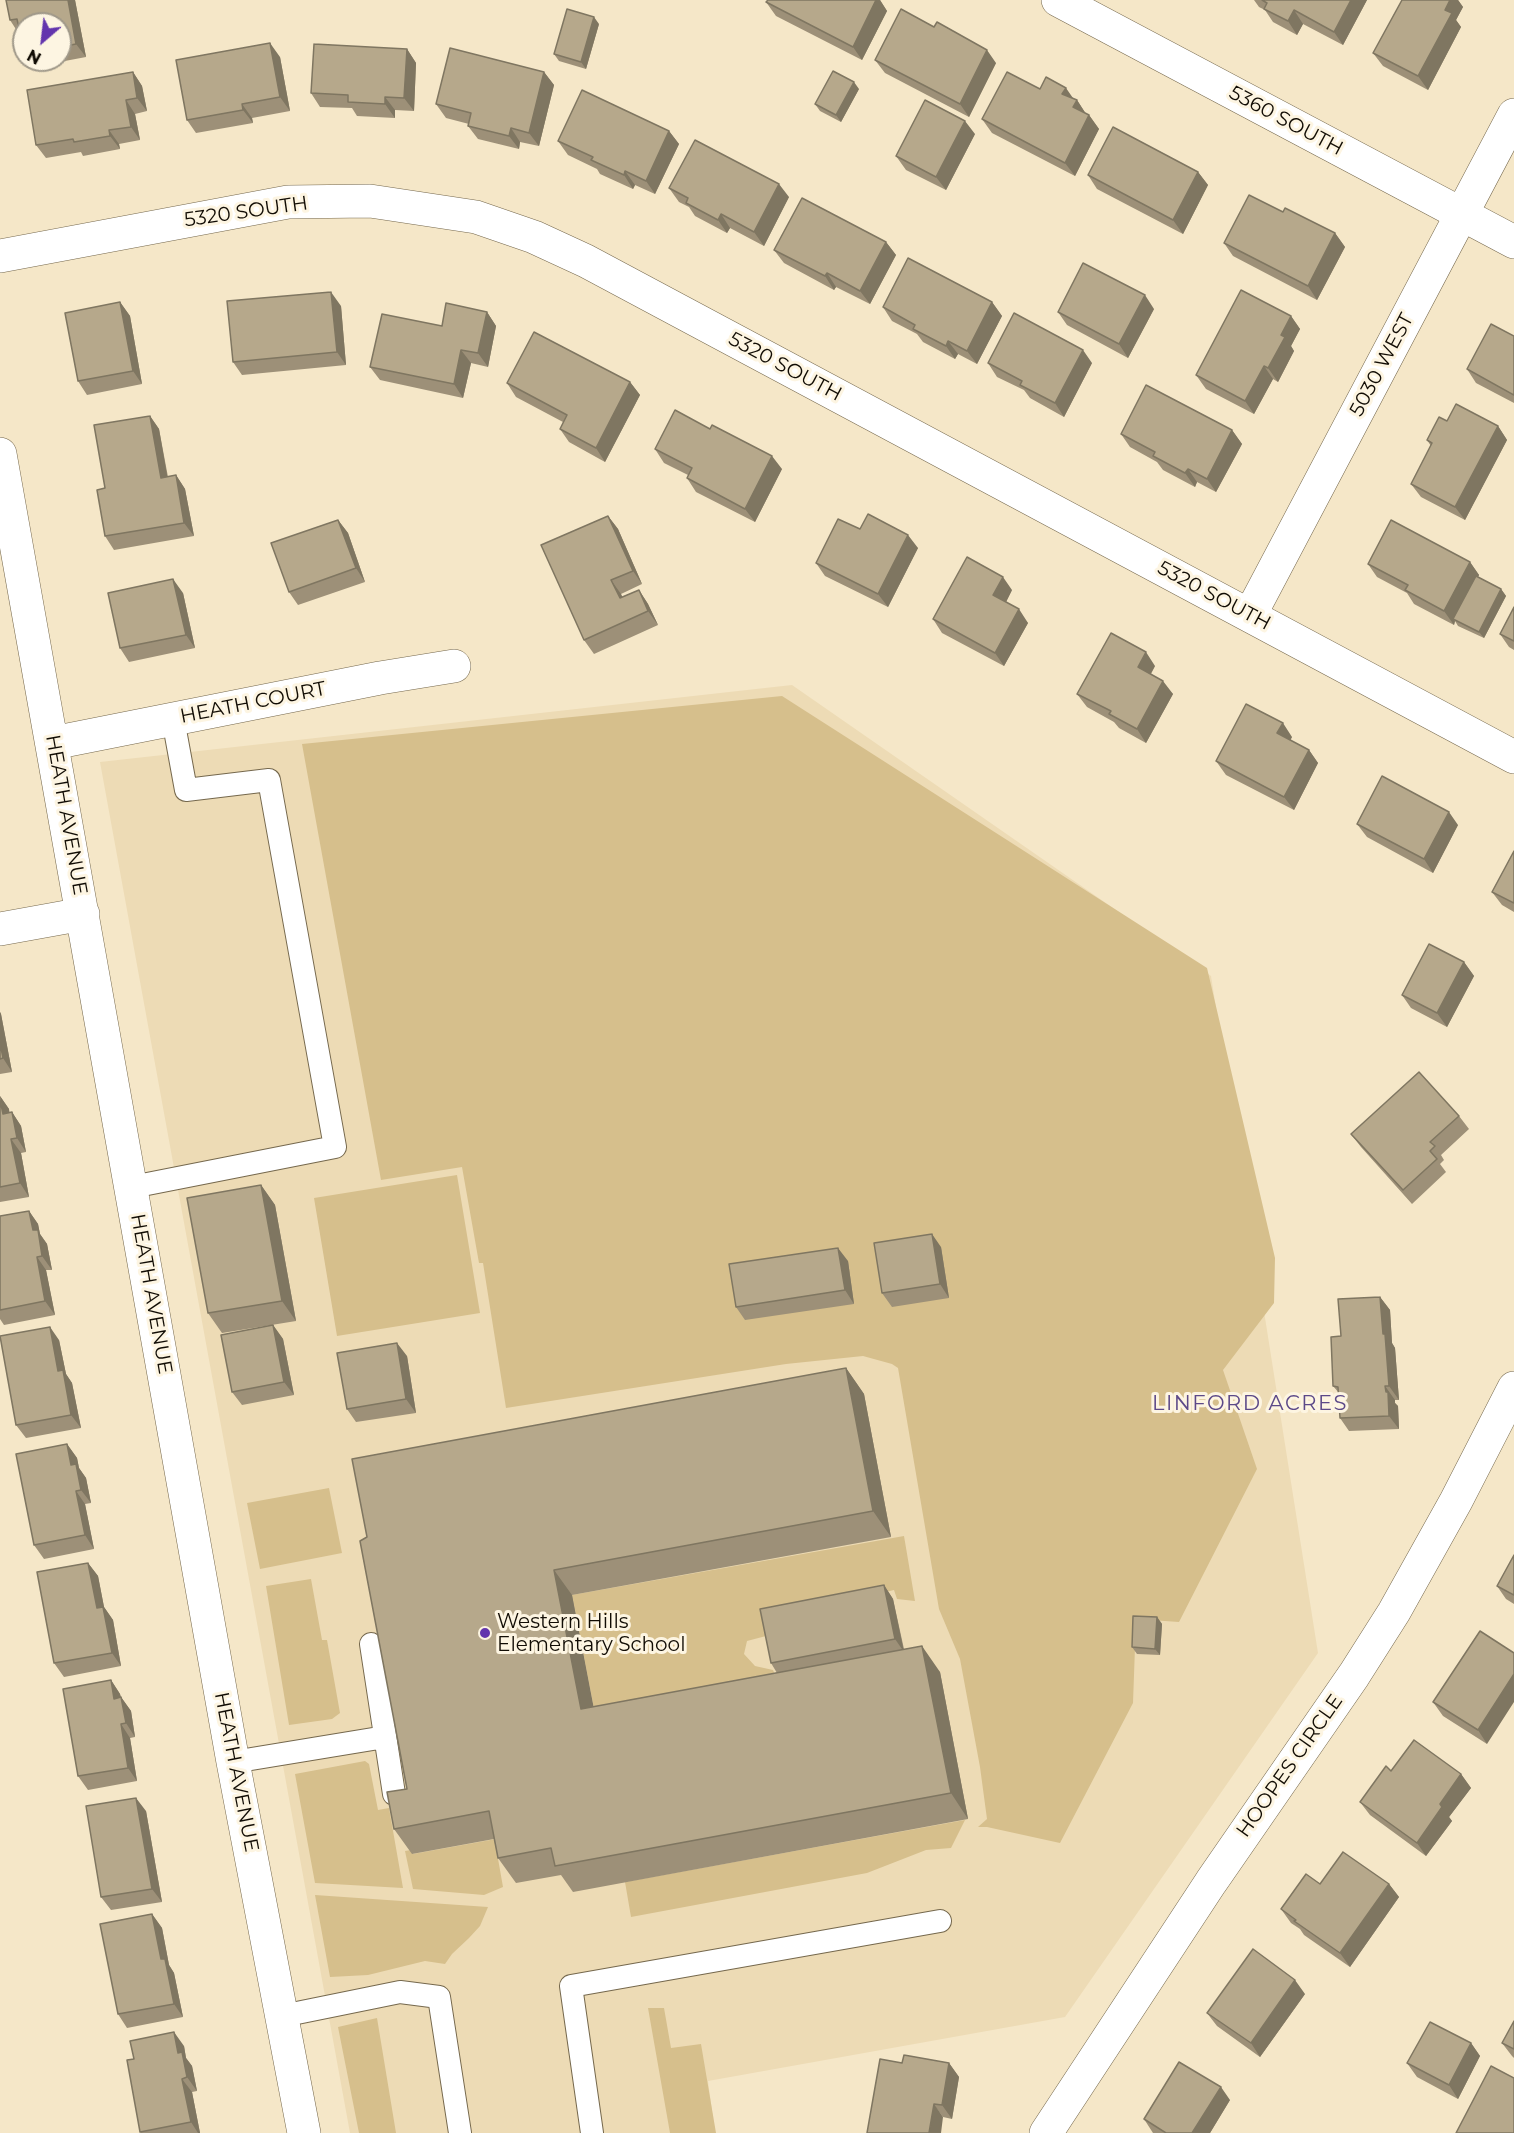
<!DOCTYPE html>
<style>
body{margin:0}
#map{position:relative;width:1514px;height:2133px;overflow:hidden;background:#f5e7c8;font-family:Montserrat,sans-serif}
canvas{display:block}
.north{position:absolute;left:12px;top:12px;width:60px;height:60px;box-sizing:border-box;background:#fdf5e2;border:2px solid #9f9889;border-radius:50%;rotate:208deg;font-size:16px;font-weight:700;line-height:24px;text-align:center;color:#110c04}
.north::after{content:'';display:block;margin:auto;width:21px;height:27px;background:#6335ad;clip-path:polygon(50% 0,100% 100%,50% 72%,0 100%)}
</style>
<div id="map">
<canvas width="1514" height="2133"></canvas>
<div class="north">N</div>
</div>
<script>
const ctx = document.querySelector('canvas').getContext('2d');
ctx.lineJoin = 'round';
function fill(path, color) { ctx.fillStyle = color; ctx.fill(path, 'evenodd'); }
const shape = rows => new Path2D(rows.map(r => 'M' + r).join(''));
function trace(path, color, width, dash) { ctx.strokeStyle = color; ctx.lineWidth = width; ctx.lineCap = dash ? 'butt' : 'round'; ctx.setLineDash(dash || []); ctx.stroke(path); }
function label(font, color, halo, rows, align = 'center') {
  ctx.font = font + ' Montserrat,sans-serif'; ctx.lineWidth = 6; ctx.setLineDash([]); ctx.textBaseline = 'middle'; ctx.strokeStyle = halo; ctx.fillStyle = color; for (const [text, x, y, turn = 0] of rows) {
    ctx.save(); ctx.translate(x, y); ctx.rotate((+turn || 0) * Math.PI / 180); ctx.textAlign = isNaN(turn) ? turn : align; if (halo) ctx.strokeText(text, 0, 0); ctx.fillText(text, 0, 0); ctx.restore();
  }
}
fill(shape([
 [792,685,1211,976,1318,1653,1065,2017,708,2081,715,2133,350,2133,100,762]
]), '#eddbb5');
fill(shape([
 [782,696,1207,968,1275,1258,1274,1303,1223,1370,1257,1469,1179,1622,1136,1619,1133,1703,1060,1843,987,1827,978,1827,987,1819,980,1767,960,1659,939,1609,898,1368,892,1364,863,1356,786,1364,506,1408,483,1263,479,1263,462,1167,381,1180,302,744],
 [457,1175,480,1313,337,1336,314,1198],
 [329,1488,342,1553,260,1569,247,1503],
 [904,1536,915,1601,897,1599,894,1590,765,1620,766,1636,747,1641,744,1654,755,1666,773,1670,785,1700,599,1735,572,1595],
 [311,1579,322,1640,327,1640,340,1713,332,1719,289,1725,266,1586],
 [365,1761,369,1764,378,1810,389,1808,403,1888,315,1883,295,1774],
 [965,1820,951,1848,926,1850,867,1873,631,1917,625,1882],
 [507,1837,497,1853,503,1887,484,1895,413,1889,405,1851,411,1850,413,1854],
 [315,1895,488,1907,480,1926,469,1938,452,1954,445,1964,425,1961,368,1975,330,1977],
 [648,2008,664,2008,671,2048,701,2044,716,2133,670,2133],
 [377,2018,396,2133,359,2133,338,2027]
]), '#d6bf8c');
const service = shape([
 [132,1187,335,1147,269,780,186,790,173,719],
 [371,1644,394,1794],
 [233,1762,385,1737],
 [282,2016,400,1992,439,1997,460,2133],
 [592,2133,571,1986,940,1921]
]);
const minor = shape([
 [1058,0,1514,242],
 [0,256,288,202,370,201,476,217,534,237,586,261,1514,757],
 [0,454,233,1762,304,2133],
 [1250,615,1514,115],
 [53,743,380,678,454,666],
 [0,929,83,914],
 [1046,2133,1211,1882,1354,1675,1394,1612,1456,1501,1514,1388]
]);
trace(service, '#75684d', 24);
trace(minor, '#75684d', 34);
trace(service, '#fff', 22);
trace(minor, '#fff', 33);
fill(shape([
 [6,0,75,0,86,57,33,67,29,60,60,60,60,24,19,34,10,20],
 [768,0,880,0,887,11,862,60,776,16,766,2],
 [1254,0,1367,0,1343,45,1303,24,1297,35,1273,22,1265,10,1259,7],
 [1402,0,1458,0,1463,7,1456,20,1461,27,1428,90,1383,66,1373,53],
 [599,24,586,69,559,61,554,54],
 [407,49,416,63,414,111,395,110,395,118,357,116,352,108,320,107,311,93],
 [280,57,290,111,252,118,253,123,196,133,187,120],
 [875,60,996,63,969,117,885,73],
 [133,72,142,86,147,111,135,114,140,140,119,144,120,149,83,156,81,152,46,158,36,145],
 [544,72,554,85,539,146,520,142,519,149,478,139,468,126,469,124,446,118,436,104],
 [859,89,841,122,820,111,815,104],
 [1040,89,1077,100,1086,114,1089,115,1099,129,1075,176,992,133,982,119],
 [669,131,679,144,655,194,635,185,633,189,600,174,597,169,568,155,558,141],
 [975,134,946,190,906,170,896,156],
 [1198,172,1208,185,1183,234,1097,189,1088,175],
 [669,188,789,197,764,246,730,228,727,233,695,216,689,207,679,202],
 [1283,212,1335,233,1345,247,1317,300,1233,256,1224,243],
 [886,242,896,255,870,304,836,287,834,290,784,263,774,250],
 [120,302,130,316,142,384,87,395,78,381],
 [992,302,1002,316,977,364,958,354,955,359,923,342,917,334,892,321,883,307],
 [341,306,346,365,242,375,233,362],
 [1154,309,1128,358,1067,325,1058,312],
 [487,312,496,326,488,367,471,363,463,398,380,380,370,367,442,326],
 [1291,316,1300,329,1291,346,1294,351,1278,382,1273,379,1254,414,1206,389,1196,375],
 [1514,336,1514,403,1476,383,1467,369],
 [988,363,1092,363,1064,417,1030,398,1024,390,997,377],
 [630,382,640,395,605,462,569,442,560,429,563,422,516,397,507,383],
 [150,416,159,429,168,477,176,475,185,489,194,536,114,550,105,536,105,488],
 [1447,421,1498,426,1507,440,1465,520,1421,497,1411,484,1431,446,1427,440],
 [1232,430,1242,444,1216,492,1197,482,1195,487,1163,470,1157,462,1130,447,1121,434],
 [655,449,782,469,755,522,696,492,687,478,688,475,664,463],
 [608,516,618,529,642,584,621,594,622,597,639,590,648,604,658,625,594,654,584,640],
 [338,520,348,533,365,582,298,605,289,592],
 [860,529,918,548,888,607,825,576,816,563],
 [1470,562,1479,575,1478,577,1501,589,1506,596,1484,638,1458,626,1455,621,1454,625,1414,604,1407,593,1377,577,1368,564],
 [1012,590,1006,602,1028,623,1004,666,942,633,933,619],
 [183,593,195,648,129,662,120,648],
 [1514,607,1514,650,1509,647,1500,634],
 [1155,666,1151,674,1173,694,1146,743,1119,728,1114,722,1087,707,1077,694],
 [1292,737,1290,740,1309,750,1318,763,1294,810,1226,775,1216,761],
 [1357,824,1458,825,1433,873,1367,837],
 [1514,851,1514,912,1502,905,1492,892],
 [1464,962,1474,976,1447,1027,1411,1008,1402,995],
 [0,1012,1,1014,12,1072,0,1074],
 [0,1096,9,1109,9,1113,12,1112,21,1126,26,1152,21,1153,29,1197,0,1202],
 [1459,1116,1469,1129,1441,1155,1444,1160,1440,1164,1446,1172,1412,1204,1361,1147,1351,1134],
 [261,1185,275,1205,296,1321,222,1333,208,1313],
 [29,1211,38,1224,40,1234,47,1244,52,1270,46,1270,55,1315,4,1325,0,1319,0,1216],
 [941,1247,949,1298,892,1307,882,1293],
 [848,1261,854,1304,745,1320,736,1307],
 [1380,1297,1390,1310,1392,1343,1395,1348,1399,1400,1395,1400,1395,1403,1398,1406,1399,1429,1349,1431,1340,1418,1339,1393,1333,1386,1341,1336],
 [273,1325,283,1339,294,1395,242,1405,232,1392],
 [59,1340,66,1374,72,1383,81,1428,26,1438,16,1425],
 [407,1356,416,1413,356,1422,347,1409],
 [846,1368,864,1394,891,1537,572,1595,593,1707,777,1673,771,1663,884,1585,893,1599,904,1649,940,1672,968,1819,573,1892,561,1875,516,1883,498,1858,494,1839,412,1854,394,1829,407,1789,360,1541],
 [67,1444,77,1458,79,1468,86,1478,91,1503,85,1504,94,1549,44,1559,34,1545],
 [1514,1555,1514,1604,1506,1599,1497,1586],
 [88,1563,98,1576,104,1607,113,1620,121,1666,64,1677,54,1663],
 [1157,1617,1162,1624,1160,1655,1137,1654,1132,1647],
 [1480,1631,1487,1744,1443,1716,1433,1702],
 [111,1680,120,1694,121,1697,131,1711,135,1737,130,1738,137,1781,88,1790,78,1776],
 [1391,1771,1461,1774,1471,1788,1449,1817,1452,1821,1426,1856,1370,1815,1360,1802],
 [146,1811,162,1902,111,1910,101,1897],
 [1320,1884,1389,1884,1399,1897,1350,1967,1304,1935,1300,1929,1291,1923,1281,1909],
 [152,1914,162,1928,169,1965,174,1973,183,2017,127,2028,118,2014],
 [1305,1994,1260,2057,1217,2026,1207,2013],
 [1514,2021,1514,2058,1512,2056,1502,2043],
 [1471,2043,1480,2056,1458,2099,1417,2077,1407,2063],
 [184,2046,186,2058,192,2066,197,2091,192,2092,200,2133,141,2133,140,2132],
 [902,2063,949,2063,959,2077,952,2119,943,2117],
 [1230,2100,1210,2133,1153,2133,1144,2119]
]), '#9d9078');
fill(shape([
 [68,0,75,0,86,57,76,44],
 [876,0,880,0,887,11,862,60,853,47],
 [1351,0,1367,0,1343,45,1334,32],
 [1450,0,1458,0,1463,7,1456,20,1461,27,1428,90,1418,76,1445,10],
 [1294,10,1303,24,1297,35,1288,21],
 [594,17,599,24,586,69,581,62],
 [270,43,280,57,290,111,280,97],
 [407,49,416,63,414,111,404,98],
 [987,50,996,63,969,117,960,104],
 [133,72,142,86,147,111,137,98],
 [544,72,554,85,539,146,529,133],
 [854,82,859,89,841,122,836,115],
 [1066,88,1075,101,1062,94],
 [385,97,395,110,395,118,385,104],
 [126,100,135,114,140,140,131,127],
 [1077,100,1086,114,1073,107],
 [242,104,252,118,253,123,243,110],
 [1089,115,1099,129,1075,176,1065,163],
 [965,121,975,134,946,190,936,177],
 [511,128,520,142,519,149,509,136],
 [109,130,119,144,120,149,110,136],
 [669,131,679,144,655,194,646,181],
 [625,171,635,185,633,189,624,175],
 [1198,172,1208,185,1183,234,1173,220],
 [779,184,789,197,764,246,754,232],
 [721,214,730,228,727,233,718,220],
 [1335,233,1345,247,1317,300,1308,286],
 [886,242,896,255,870,304,860,291],
 [827,273,836,287,834,290,825,276],
 [331,292,341,306,346,365,337,352],
 [1145,295,1154,309,1128,358,1119,344],
 [120,302,130,316,142,384,133,371],
 [992,302,1002,316,977,364,967,351],
 [487,312,496,326,488,367,478,353],
 [1291,316,1300,329,1291,346,1294,351,1278,382,1268,368,1281,335],
 [948,341,958,354,955,359,946,346],
 [461,350,471,363,463,398,454,384],
 [1083,350,1092,363,1064,417,1055,403],
 [1264,366,1273,379,1254,414,1245,401],
 [630,382,640,395,605,462,596,448],
 [150,416,159,429,170,492,161,478],
 [1498,426,1507,440,1465,520,1455,507],
 [1232,430,1242,444,1216,492,1207,479],
 [772,456,782,469,755,522,745,509],
 [1188,469,1197,482,1195,487,1185,473],
 [176,475,185,489,194,536,184,523],
 [608,516,618,529,642,584,633,571],
 [338,520,348,533,365,582,356,568],
 [908,535,918,548,888,607,878,594],
 [1470,562,1479,575,1456,620,1453,619,1455,621,1454,625,1444,611],
 [1003,577,1012,590,1003,608,993,595],
 [173,579,183,593,195,648,186,635],
 [611,580,621,594,629,612,620,598],
 [1501,589,1506,596,1484,638,1479,632],
 [639,590,648,604,658,625,648,611],
 [1019,609,1028,623,1004,666,995,653],
 [1146,652,1155,666,1147,680,1138,667],
 [1163,681,1173,694,1146,743,1137,729],
 [1283,723,1292,737,1287,747,1277,733],
 [1309,750,1318,763,1294,810,1284,797],
 [1449,812,1458,825,1433,873,1424,859],
 [1464,962,1474,976,1447,1027,1437,1013],
 [0,1012,1,1014,12,1072,3,1058,0,1043],
 [0,1096,9,1109,12,1128,3,1114],
 [12,1112,21,1126,26,1152,17,1138],
 [11,1139,21,1153,29,1197,20,1183],
 [261,1185,275,1205,296,1321,282,1301],
 [29,1211,38,1224,40,1234,47,1244,52,1270,42,1256,33,1230],
 [932,1234,941,1247,949,1298,940,1284],
 [838,1248,848,1261,854,1304,845,1290],
 [37,1257,46,1270,55,1315,45,1301],
 [1380,1297,1390,1310,1392,1343,1395,1348,1399,1400,1389,1386,1383,1334],
 [273,1325,283,1339,294,1395,284,1382],
 [50,1327,59,1340,66,1374,72,1383,81,1428,71,1415,58,1371],
 [397,1343,407,1356,416,1413,406,1399],
 [846,1368,864,1394,891,1537,873,1511],
 [1385,1386,1395,1400,1395,1403,1398,1406,1399,1429,1389,1416],
 [67,1444,77,1458,79,1468,86,1478,91,1503,81,1490,71,1465],
 [76,1491,85,1504,94,1549,85,1535],
 [88,1563,98,1576,104,1607,113,1620,121,1666,112,1653,97,1608],
 [554,1570,572,1595,599,1735,581,1709],
 [884,1585,893,1599,904,1652,895,1639],
 [1157,1617,1162,1624,1160,1655,1155,1649],
 [922,1646,940,1672,968,1819,951,1793],
 [1514,1674,1514,1702,1487,1744,1478,1730],
 [111,1680,120,1694,124,1712,114,1699],
 [121,1697,131,1711,135,1737,126,1723],
 [121,1724,130,1738,137,1781,128,1768],
 [1461,1774,1471,1788,1449,1817,1452,1821,1426,1856,1417,1843,1440,1804],
 [136,1798,146,1811,162,1902,152,1889],
 [1389,1884,1399,1897,1350,1967,1340,1953],
 [152,1914,162,1928,169,1965,174,1973,183,2017,174,2004,161,1959],
 [1295,1980,1305,1994,1260,2057,1251,2043],
 [174,2032,184,2046,186,2058,192,2066,197,2091,187,2077,178,2053],
 [1471,2043,1480,2056,1458,2099,1449,2085],
 [949,2063,959,2077,952,2119,942,2105],
 [182,2079,192,2092,200,2133,198,2133,191,2122],
 [1221,2087,1230,2100,1210,2133,1192,2133],
 [934,2104,943,2117,941,2133,929,2133]
]), '#7f7661');
const building = shape([
 [6,0,68,0,76,44,60,47,60,24,24,24,24,53,17,19,10,20,6,0],
 [768,0,876,0,853,47,766,2,768,0],
 [1262,0,1351,0,1334,32,1294,10,1288,21,1264,9,1267,3,1262,0],
 [1402,0,1450,0,1445,10,1452,13,1418,76,1373,53,1402,0],
 [567,9,594,17,581,62,554,54,567,9],
 [901,9,934,27,937,22,987,50,960,104,875,60,901,9],
 [270,43,280,97,242,104,243,110,187,120,176,60,270,43],
 [314,44,407,49,404,98,385,97,385,104,348,102,348,95,311,93,314,44],
 [450,48,544,72,529,133,511,128,509,136,468,126,471,113,436,104,450,48],
 [833,71,854,82,836,115,815,104,833,71],
 [133,72,137,98,126,100,131,127,109,130,110,136,74,142,73,139,36,145,27,90,133,72],
 [1007,72,1040,89,1046,77,1066,88,1062,94,1077,100,1073,107,1089,115,1065,163,982,119,1007,72],
 [582,90,669,131,646,181,625,171,624,175,591,160,593,157,558,141,582,90],
 [925,100,965,121,936,177,896,156,925,100],
 [1113,127,1198,172,1173,220,1088,175,1113,127],
 [695,140,779,184,754,232,721,214,718,220,686,203,688,198,669,188,695,140],
 [1249,195,1283,212,1285,208,1335,233,1308,286,1224,243,1249,195],
 [802,198,886,242,860,291,827,273,825,276,774,250,802,198],
 [908,258,992,302,967,351,948,341,946,346,913,329,915,325,883,307,908,258],
 [1083,263,1145,295,1119,344,1058,312,1083,263],
 [1241,290,1291,316,1281,335,1285,337,1268,368,1264,366,1245,401,1196,375,1241,290],
 [331,292,337,352,233,362,227,301,331,292],
 [120,302,133,371,78,381,65,313,120,302],
 [446,303,487,312,478,353,461,350,454,384,370,367,382,314,442,326,446,303],
 [1014,313,1083,350,1055,403,1020,385,1022,381,988,363,1014,313],
 [1491,324,1514,336,1514,395,1467,369,1491,324],
 [534,332,630,382,596,448,560,429,567,415,507,383,534,332],
 [1146,385,1232,430,1207,479,1188,469,1185,473,1153,456,1155,452,1121,434,1146,385],
 [1456,404,1498,426,1455,507,1411,484,1432,443,1427,440,1439,417,1447,421,1456,404],
 [675,410,710,429,712,425,772,456,745,509,687,478,692,468,655,449,675,410],
 [150,416,161,478,176,475,184,523,105,536,97,490,105,488,94,425,150,416],
 [868,514,908,535,878,594,816,563,838,519,860,529,868,514],
 [608,516,633,571,611,580,620,598,639,590,648,611,584,640,541,545,608,516],
 [338,520,356,568,289,592,271,543,338,520],
 [1391,520,1470,562,1444,611,1405,590,1408,585,1368,564,1391,520],
 [967,557,1003,577,993,595,1019,609,995,653,933,619,967,557],
 [1476,576,1501,589,1479,632,1453,619,1476,576],
 [173,579,186,635,120,648,108,593,173,579],
 [1514,607,1514,641,1500,634,1514,607],
 [1111,633,1146,652,1138,667,1163,681,1137,729,1109,714,1111,711,1077,694,1111,633],
 [1246,704,1283,723,1277,733,1309,750,1284,797,1216,761,1246,704],
 [1382,776,1449,812,1424,859,1357,824,1382,776],
 [1514,851,1514,903,1492,892,1514,851],
 [1429,944,1464,962,1437,1013,1402,995,1429,944],
 [0,1043,3,1058,0,1059,0,1043],
 [1419,1072,1459,1116,1430,1142,1435,1146,1430,1151,1437,1159,1403,1190,1351,1134,1419,1072],
 [0,1100,3,1114,12,1112,17,1138,11,1139,20,1183,0,1187,0,1100],
 [261,1185,282,1301,208,1313,187,1198,261,1185],
 [29,1211,33,1230,38,1230,42,1256,37,1257,45,1301,0,1310,0,1216,29,1211],
 [932,1234,940,1284,882,1293,874,1243,932,1234],
 [838,1248,845,1290,736,1307,729,1264,838,1248],
 [1380,1297,1383,1334,1385,1334,1389,1386,1385,1386,1386,1392,1388,1392,1389,1416,1340,1418,1338,1387,1333,1386,1331,1337,1341,1336,1338,1299,1380,1297],
 [273,1325,284,1382,232,1392,221,1335,273,1325],
 [50,1327,58,1371,63,1370,71,1415,16,1425,0,1336,50,1327],
 [397,1343,406,1399,347,1409,337,1353,397,1343],
 [846,1368,873,1511,554,1570,581,1709,922,1646,951,1793,555,1866,551,1848,498,1858,489,1811,394,1829,387,1792,407,1789,360,1541,367,1537,352,1459,846,1368],
 [67,1444,71,1465,76,1464,81,1490,76,1491,85,1535,34,1545,16,1454,67,1444],
 [1514,1555,1514,1595,1497,1586,1514,1555],
 [88,1563,97,1608,103,1607,112,1653,54,1663,37,1572,88,1563],
 [884,1585,895,1639,771,1663,760,1609,884,1585],
 [1133,1616,1157,1617,1155,1649,1132,1647,1133,1616],
 [1480,1631,1514,1653,1514,1674,1478,1730,1433,1702,1480,1631],
 [111,1680,114,1699,121,1697,126,1723,121,1724,128,1768,78,1776,63,1689,111,1680],
 [1414,1740,1461,1774,1440,1804,1442,1807,1417,1843,1360,1802,1386,1766,1391,1771,1414,1740],
 [136,1798,152,1889,101,1897,86,1806,136,1798],
 [1343,1852,1389,1884,1340,1953,1294,1921,1296,1920,1281,1909,1306,1874,1320,1884,1343,1852],
 [152,1914,161,1959,165,1959,174,2004,118,2014,100,1924,152,1914],
 [1253,1949,1295,1980,1251,2043,1207,2013,1253,1949],
 [1514,2021,1514,2049,1502,2043,1514,2021],
 [1430,2022,1471,2043,1449,2085,1407,2063,1430,2022],
 [174,2032,178,2053,182,2052,187,2077,182,2079,191,2122,140,2132,127,2060,134,2059,130,2041,174,2032],
 [904,2055,949,2063,942,2105,934,2104,929,2133,867,2133,880,2059,902,2063,904,2055],
 [1179,2062,1221,2087,1192,2133,1166,2133,1144,2119,1179,2062],
 [1491,2066,1514,2078,1514,2133,1456,2133,1491,2066]
]);
fill(building, '#b6a88b');
trace(building, '#7f7661', 1.5);
for (const [x, y, r, color] of [
 [485,1633,6,"#6335ad"]
]) { const dot = new Path2D(); dot.arc(x, y, r, 0, 2 * Math.PI); ctx.fillStyle = color; ctx.fill(dot); trace(dot, '#fdf5e2', 2); }
label('20px', '#110c04', '#fdf5e2', [
 ["5360 SOUTH",1286,121,28],
 ["5320 SOUTH",246,212,-8],
 ["5030 WEST",1382,365,-62],
 ["5320 SOUTH",785,367,28],
 ["5320 SOUTH",1214,596,28],
 ["HEATH COURT",253,703,-11],
 ["HEATH AVENUE",66,815,80],
 ["HEATH AVENUE",151,1294,80],
 ["HOOPES CIRCLE",1290,1766,-55],
 ["HEATH AVENUE",236,1772,79]
]);
label('20px', '#110c04', '#fdf5e2', [
 ["Western Hills",497,1622],
 ["Elementary School",497,1645]
], 'left');
ctx.letterSpacing = '1.5px';
label('21px', '#5c4988', '#fdf5e2', [
 ["LINFORD ACRES",1250,1404]
]);
ctx.letterSpacing = '0px';
</script>
